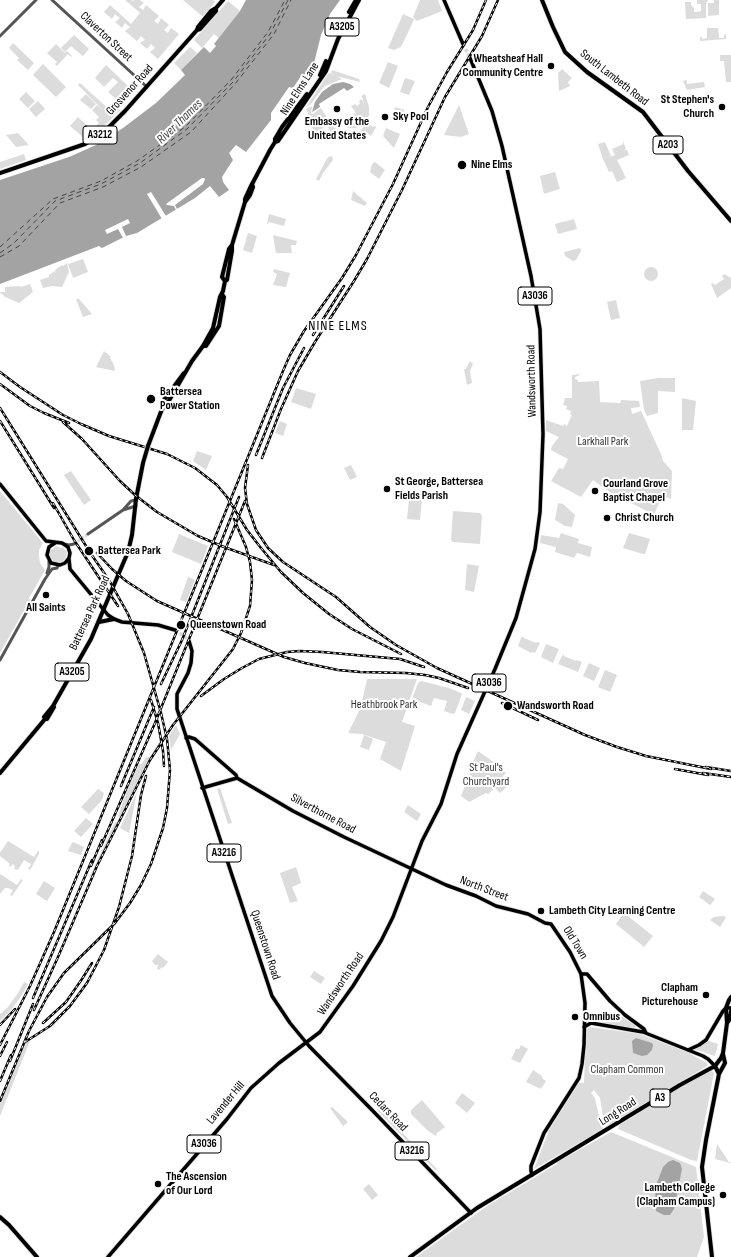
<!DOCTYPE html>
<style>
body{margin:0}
canvas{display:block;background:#fff}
</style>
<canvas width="731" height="1257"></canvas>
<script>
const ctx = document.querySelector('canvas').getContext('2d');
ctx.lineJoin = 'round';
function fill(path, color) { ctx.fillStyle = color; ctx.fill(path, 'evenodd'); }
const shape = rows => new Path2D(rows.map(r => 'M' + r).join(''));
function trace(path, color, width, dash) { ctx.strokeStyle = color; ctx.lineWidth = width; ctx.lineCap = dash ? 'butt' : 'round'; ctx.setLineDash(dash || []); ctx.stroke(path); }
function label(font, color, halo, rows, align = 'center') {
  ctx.font = font + ' "Sofia Sans Condensed",sans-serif'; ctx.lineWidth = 4; ctx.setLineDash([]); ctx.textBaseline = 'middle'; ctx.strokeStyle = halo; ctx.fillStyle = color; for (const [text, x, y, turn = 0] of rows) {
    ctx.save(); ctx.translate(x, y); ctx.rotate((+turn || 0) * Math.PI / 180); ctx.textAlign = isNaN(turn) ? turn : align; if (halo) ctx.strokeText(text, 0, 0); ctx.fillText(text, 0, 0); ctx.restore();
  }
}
fill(shape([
 [125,0,131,0,133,1,134,0,140,0,144,3,139,7,143,10,146,5,159,16,154,21,158,24,161,18,169,25,164,30,168,33,171,28,179,34,158,59,150,52,155,48,151,44,147,49,140,43,145,40,141,36,137,41,125,31,130,27,125,23,122,28,115,22,120,18,115,14,112,19,104,12,110,5,131,24,140,13],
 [183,0,213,0,215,2,203,16,202,16],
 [420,0,438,0,442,11,417,21,413,17],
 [697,0,708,0,706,4,706,18,686,19,685,2,691,2,691,5,694,8,694,12,697,12,701,11,701,4,697,4],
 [714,0,719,0,719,15,708,16,708,3,714,3],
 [228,1,240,11,219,38,214,34,202,48,194,40],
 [403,14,414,19,412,24,401,47,394,50,388,48],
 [707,28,718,28,719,38,724,38,724,35,726,34,726,39,700,41,700,37,702,37,702,39,707,38],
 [74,35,89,49,83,56,71,46,65,52,61,48],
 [13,43,34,63,28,70,17,60,19,58,9,48],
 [56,44,65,53,67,51,72,56,71,57,68,54,57,66,55,64,57,62,47,53],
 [190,47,197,53,181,70,174,63],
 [720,55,731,55,731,82,726,82,724,61,720,61],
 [388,62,398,66,389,88,379,83],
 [43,64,66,87,56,97,33,75],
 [106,65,128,86,116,99,108,92,118,82,113,78,104,87,95,78],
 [562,69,572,78,568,82,570,86,559,91,558,73],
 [332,70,359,79,360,82,336,76,331,73],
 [330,73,342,79,325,86,318,94,311,104,306,107,328,74],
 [405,78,415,81,409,95,400,92],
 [687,80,687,84,704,82,705,87,687,90,683,81],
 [80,83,112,112,117,107,120,110,94,136,85,139,70,126,78,117,92,130,99,123,96,120,99,117,92,110,97,105,103,110,78,85],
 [26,92,35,101,28,108,19,99],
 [86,94,96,104,91,109,80,100],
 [365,94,369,107,369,115,366,123,356,128,349,128,345,126,341,122,352,116,356,116,352,115,356,113,351,106,355,104,357,106,358,105,360,104,359,101,362,99,364,106,363,99,361,96],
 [38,101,45,109,36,117,29,109],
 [459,105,469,134,461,137,444,135],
 [312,106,311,113,313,114,321,108,333,127,345,134,336,134,331,132,328,128,326,121,322,121,323,128,320,130,323,134,317,138,315,134,316,141,314,141,312,123,306,109],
 [395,107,404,110,401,122,393,119],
 [367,123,371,125,372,127,375,126,376,127,371,136,367,133,364,133,360,139,353,139],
 [386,128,400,134,394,148,383,136],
 [18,133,29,145,16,147,6,135],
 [623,141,626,149,624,150,627,150,629,155,617,160,626,178,617,182,612,171,609,172,603,159,615,155,612,149,623,144],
 [605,142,611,156,603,159,598,144],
 [24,154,26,160,0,169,0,162],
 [332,156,333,160,323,173,319,181,316,179,328,157],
 [375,162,385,170,379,179,370,172,372,164],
 [555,172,560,189,544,194,540,176],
 [353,191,367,203,365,206,351,200],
 [269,214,286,219,284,226,269,222,268,224,267,224],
 [574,219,577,229,558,234,555,224],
 [248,233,257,236,252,253,243,250],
 [273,235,297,241,296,245,291,245,292,253,276,253],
 [580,248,581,251,576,260,573,261,565,256,564,252],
 [83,259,88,272,73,278,68,264],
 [67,263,69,272,62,287,52,286,43,288,40,280,49,277,49,275,55,271,56,272,55,270,62,265,63,266],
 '644 274a7 7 0 1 1 14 0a7 7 0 1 1-14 0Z',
 [274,269,290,273,286,287,273,285,277,274,273,272],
 [724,274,731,278,731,288,717,298,711,284,713,283,715,285,724,279,722,276],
 [30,284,33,292,19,303,3,296,4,295,0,293,0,292,5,292,5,287,20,286,21,287],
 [76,299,79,299,92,314,83,317],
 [616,300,620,318,611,320,607,302],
 [104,351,111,357,110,358,114,365,115,371,96,367],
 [470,361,473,364,470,371,472,383,467,385,464,369,466,369],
 [580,374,578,376,575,377,575,379,578,380,578,382,599,381,600,402,620,403,621,400,639,401,640,407,631,408,632,414,641,411,661,454,663,461,672,471,671,499,662,495,654,515,605,489,593,480,581,497,551,481,559,468,563,469,568,459,551,450,552,446,559,437,546,431,546,420,563,426,564,424,567,426,572,415,570,414,571,411,566,409,567,406,563,405,565,398,572,398,572,375],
 [658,378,675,378,675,392,658,391,658,413,647,416,644,410,640,381],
 [296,388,316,394,311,409,291,402],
 [682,398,696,401,693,430,682,430],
 [280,421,287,424,283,436,275,433],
 [197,451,212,456,206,470,193,461],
 [351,465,357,477,350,480,344,468],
 [71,471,91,500,84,505,64,475],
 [0,491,43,543,39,550,39,556,40,563,45,570,28,600,31,598,0,653],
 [409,499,422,499,420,520,407,519],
 [558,503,563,504,575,515,572,527,565,526,555,520],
 [453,511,480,513,482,516,480,544,453,542,451,540],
 [561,533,579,539,578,543,592,547,590,557,577,553,574,558,555,552,556,547,540,543,541,535,559,538],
 [629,533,650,539,645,554,643,554,623,548],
 [179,534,208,546,201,564,172,552],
 [56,546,61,548,63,547,67,552,66,558,62,562,55,563,50,557,50,551],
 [467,564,479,566,474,592,465,590],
 [188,577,195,580,186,602,180,600],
 [522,636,524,638,536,643,537,642,540,643,535,653,532,652,531,653,518,646],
 [546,644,559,649,553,663,541,657],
 [563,654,564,656,576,661,577,660,582,662,578,672,558,664],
 [589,663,600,668,594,681,583,676],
 [605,670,617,675,610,692,598,687],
 [367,679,417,679,402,722,415,726,401,771,380,759,386,742,362,734,348,733,361,707],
 [421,681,449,688,461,693,462,694,455,713,453,714,444,711,447,701,434,698,431,706,412,699,418,683],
 [466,697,475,701,469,714,461,710],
 [176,725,180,734,171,750,169,736],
 [364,735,373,739,369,750,360,747],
 [160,740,160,742,143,771,120,818,118,816,126,793,139,764,142,764,146,757,150,757],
 [478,751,502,768,502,770,506,773,502,777,510,784,500,793,495,788,488,794,486,793,469,802,461,796,467,781,466,780,476,763,473,762],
 [220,788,232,823,228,824,217,789],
 [98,789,104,793,102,800,89,814,81,807],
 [137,792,129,833,120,828],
 [408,805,421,814,417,821,404,812],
 [86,818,93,824,81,837,74,831],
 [119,819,120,820,92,877,90,876,115,822,117,822],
 [8,841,34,857,38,851,39,851,39,854,30,870,28,869,31,864,24,860,18,870,14,869,15,866,13,864,10,867,9,866,10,864,0,856,0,853],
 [73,842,84,847,81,855,68,851,72,843],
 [296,867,301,883,292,887,298,901,290,903,280,873],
 [0,874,17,885,21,879,23,880,12,896,10,895,13,890,8,888,5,888,0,894],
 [44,881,55,888,47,901,36,894],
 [703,891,715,899,710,905,699,897],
 [624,913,653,936,644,947,616,924],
 [723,916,726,917,725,919,720,927,710,920,714,917],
 [158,954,168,962,163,968,162,967,159,970,157,969,158,965,155,965,152,961],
 [314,971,325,978,321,984,310,977],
 [24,982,28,984,22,995,11,1010,0,1021,0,1014,8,1007,18,993],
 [614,1014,619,1018,621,1016,636,1026,635,1028,622,1026,602,1022,602,1020,609,1019],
 [590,1027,640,1034,689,1053,705,1062,708,1064,707,1066,609,1125,603,1117,600,1098,594,1090,591,1093,595,1098,598,1112,603,1129,534,1169,549,1130,579,1083,584,1083,586,1030],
 [30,1041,0,1116,0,1104,25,1043],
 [709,1041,718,1044,715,1056,694,1049],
 [521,1045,528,1049,520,1063,511,1059,516,1049,519,1049],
 [533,1070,542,1076,542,1078,546,1081,541,1089,526,1082],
 [712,1071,714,1073,697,1161,691,1160,618,1129,620,1124,623,1123,674,1091,708,1072],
 [462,1093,475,1103,467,1113,455,1103],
 [422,1100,445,1127,437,1133,436,1136,427,1130,411,1114,411,1110],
 [332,1107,347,1121,347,1123,343,1126,330,1108],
 [380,1109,437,1169,436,1171,377,1110],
 [611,1132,696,1167,704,1237,697,1257,416,1257,487,1206,557,1164,556,1163],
 [717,1144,729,1162,731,1162,731,1163,715,1159],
 [369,1184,378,1195,372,1200,363,1189]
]), '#dcdcdc');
fill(shape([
 [246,0,340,0,330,14,321,35,314,63,303,77,301,76,293,88,289,87,271,113,271,120,246,152,236,145,229,153,233,160,222,177,223,182,229,190,219,197,210,186,195,198,137,233,126,236,102,248,99,246,0,284,0,180,69,157,96,145,123,128,156,103,185,75,181,70,204,47,210,53,216,46,214,44,240,11],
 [343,82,350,84,354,87,347,91,344,88,319,104,320,107,312,112,315,102,322,92,333,84],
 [636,1038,652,1043,653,1045,652,1050,647,1055,642,1056,633,1053,632,1041],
 [673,1160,680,1163,682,1169,674,1209,670,1215,664,1215,656,1211,655,1188,663,1167,668,1162]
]), '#a3a3a3');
fill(shape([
 [202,178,204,178,205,179,203,184,175,205,177,209,176,210,174,206,167,205,166,204],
 [151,192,166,216,162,219,147,194],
 [128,219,130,223,122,227,126,236,123,238,118,229,107,234,105,230]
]), '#fff');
trace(shape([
 [0,247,53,199,101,181,137,161,185,127,231,80,268,32,285,0],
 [0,253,14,243,55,201,101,184,140,163,187,129,233,82,270,34,288,0],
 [0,257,19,246,60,203,103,187,141,167,191,132,235,84,274,34,291,0]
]), '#444', 1, [5, 4]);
trace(shape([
 [74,544,88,534]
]), '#d9d9d9', 3, [3, 1.5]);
trace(shape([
 [463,44,470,58],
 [175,630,184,636,189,641]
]), '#d9d9d9', 3.5, [3.5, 2]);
const major = shape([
 [444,0,463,44],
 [0,484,46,541,62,543,68,547,70,553,69,558,65,563,60,565,51,563,47,555,49,547,55,543],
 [69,559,70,569,108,615,114,619,122,622,158,625,175,630],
 [189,641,192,651,191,663,188,673,177,694,177,709,272,996,290,1023,309,1046,372,1110,471,1213],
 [186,738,189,737,195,739,236,775,237,778,293,811,344,837,446,885,476,896,496,906,528,914,545,923,551,924,570,952,581,974,585,1003,584,1045,582,1064,579,1078,544,1133,531,1166,531,1171,532,1175],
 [202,788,237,778],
 [581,974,587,974,610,1001,625,1015,644,1029,646,1033],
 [584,1027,591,1023,643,1032,703,1056,708,1059,715,1066],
 [688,1050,699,1045,706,1040,723,1011,726,1008,731,1008],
 [108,1257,227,1119,251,1088,279,1063,320,1032,353,986,381,941,393,917,422,841,441,804,457,754,495,669,516,618,535,549,540,512,543,434,540,329,531,276,502,146,492,111,470,58]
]);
const highway = shape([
 [542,0,553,27,565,52,587,72,643,112,688,171,731,221],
 [349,12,356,0],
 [197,30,198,27,211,11,216,8,223,0],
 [320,75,326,61],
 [275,142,275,139,282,127,307,94],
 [0,173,85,144,103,133,125,111,197,30,200,29,216,11,216,8],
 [245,202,250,195,253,187,252,184],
 [225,281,222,277,229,249,232,245,245,202,245,199,250,188,270,150,275,142,278,141,326,71,338,39,359,0],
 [203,346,206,346,219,326,224,297,222,294],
 [162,409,167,404,192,361,203,346,213,328,220,297,223,291,225,281,227,280,232,251,232,245],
 [148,446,162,409,162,406,164,400,184,373],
 [99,622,114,619],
 [45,719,44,717,53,706,91,639,122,566,128,552,132,535,136,499,143,463],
 [0,773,45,719,47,719,54,707,53,706],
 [727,1023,730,1019,731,1011],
 [719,1074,725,1063,723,1054],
 [0,1217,9,1225,37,1257],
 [410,1257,477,1208,680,1085,715,1066,721,1058,723,1053,727,1023,726,1008,729,1000,731,997],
 [712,1257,702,1167,706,1140,719,1074,715,1066]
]);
trace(major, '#dbdbdb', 5);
trace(highway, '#dbdbdb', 5.5);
trace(shape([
 [52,0,147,87],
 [0,36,36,0],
 [123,510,136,506],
 [88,534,123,510,131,501,136,500],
 [64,544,69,545,74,544],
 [47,573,49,567,49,561],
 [0,660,45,579,52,569,57,568,58,565]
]), '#555', 3);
trace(major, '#000', 3.5);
trace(highway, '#000', 4);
const rail = shape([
 [313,335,344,286],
 [0,372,20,387,63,415,81,424,109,436,167,454,195,468,217,485,227,497,247,530,261,548,281,572,303,593,329,614,352,629,401,654],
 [0,384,30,406,44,413,69,423],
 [0,408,91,554,109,580,128,614,144,653,161,713,167,739,170,770,167,808,163,828,151,864,141,885,130,903,115,923,64,973,47,997,29,1031,0,1101],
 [0,421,54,508],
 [63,422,82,439,120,481,135,495,157,512,198,536,224,547,274,565],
 [256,455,283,388,304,348],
 [262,458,281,409,298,371,315,342,354,281,367,259,402,190,445,97,482,36,498,0],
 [248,465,245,488,247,504,256,530,268,548,283,562,336,597,370,627,396,645,437,668,585,735,617,747,646,756,711,769],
 [53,503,74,540,118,606],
 [97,553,112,569,126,581,157,601,284,657,305,663,338,670,360,672,406,673,425,675,439,678,468,688],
 [161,684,182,640,239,497],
 [201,696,224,679,242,668,259,659,287,652,300,651,322,652,400,659,424,667],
 [151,700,158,723,163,751,164,766],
 [502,703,538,720],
 [706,767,731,771],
 [675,769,708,775],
 [703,773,731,777],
 [121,786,154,707],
 [101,846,155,723,245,501],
 [91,866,102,840],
 [33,998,92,860],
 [34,1010,58,957,97,866,150,760,173,725,233,649,241,633,250,606,252,580,250,562,246,547,234,519],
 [43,1023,66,1002,82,979,92,963],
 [0,1025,15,1009],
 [25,1042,50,1026,70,1006,87,983,104,950,119,907,132,856,141,795,146,776],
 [0,1045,30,986,54,932,283,371,290,355,304,331,342,278,356,255,393,184,428,107,447,72,473,30,486,0],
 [0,1056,7,1042],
 [10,1061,33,1004],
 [0,1081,11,1055]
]);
trace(rail, '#000', 2.5);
trace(rail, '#fff', 1, [3]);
const highwayBridge = shape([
 [143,463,148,446]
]);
trace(highwayBridge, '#dbdbdb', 5.5, []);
trace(highwayBridge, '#000', 4);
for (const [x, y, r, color] of [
 [551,66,4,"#000"],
 [722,107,4,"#000"],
 [337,109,4,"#000"],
 [385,117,4,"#000"],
 [462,165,5,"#000"],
 [151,399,5,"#000"],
 [387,489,4,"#000"],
 [595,491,4,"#000"],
 [607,518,4,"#000"],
 [89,551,5,"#000"],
 [46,595,4,"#000"],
 [181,625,5,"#000"],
 [508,706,5,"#000"],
 [541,911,4,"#000"],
 [706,995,4,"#000"],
 [575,1017,4,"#000"],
 [158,1184,4,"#000"],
 [723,1195,4,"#000"]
]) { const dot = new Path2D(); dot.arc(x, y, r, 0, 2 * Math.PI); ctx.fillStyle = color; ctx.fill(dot); trace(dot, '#fff', 1.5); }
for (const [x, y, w] of [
 [342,27,34],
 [100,135,34],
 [668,145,30],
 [535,296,34],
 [72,672,34],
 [489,683,34],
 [224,853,34],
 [660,1098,20],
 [204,1144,34],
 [412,1151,34]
]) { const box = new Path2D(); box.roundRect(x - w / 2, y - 9, w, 18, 3); ctx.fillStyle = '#fff'; ctx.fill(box); trace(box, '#000', 1); }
label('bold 11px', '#000', null, [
 ["A3205",342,27],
 ["A3212",100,135],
 ["A203",668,145],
 ["A3036",535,296],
 ["A3205",72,672],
 ["A3036",489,683],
 ["A3216",224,853],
 ["A3",660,1098],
 ["A3036",204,1144],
 ["A3216",412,1151]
]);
label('12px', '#000', '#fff', [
 ["Claverton Street",106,37,43],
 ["South Lambeth Road",614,78,38],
 ["Nine Elms Lane",300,89,-57],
 ["Grosvenor Road",130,90,-48],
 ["Wandsworth Road",532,381,-91],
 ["Battersea Park Road",90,613,-65],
 ["Silverthorne Road",323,814,28],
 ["North Street",484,889,21],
 ["Old Town",575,943,58],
 ["Queenstown Road",265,945,72],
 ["Wandsworth Road",341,984,-56],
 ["Lavender Hill",226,1103,-50],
 ["Cedars Road",388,1112,46],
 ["Long Road",618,1112,-32]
]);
label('bold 12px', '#000', '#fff', [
 ["Wheatsheaf Hall",543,59,"right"],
 ["Community Centre",543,73,"right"],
 ["St Stephen's",714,100,"right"],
 ["Church",714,114,"right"],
 ["Sky Pool",393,117],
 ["Embassy of the",337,122,"center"],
 ["United States",337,136,"center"],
 ["Nine Elms",471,165],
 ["Battersea",160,392],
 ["Power Station",160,406],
 ["St George, Battersea",395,482],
 ["Fields Parish",395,496],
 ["Courland Grove",603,484],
 ["Baptist Chapel",603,498],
 ["Christ Church",615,518],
 ["Battersea Park",98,551],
 ["All Saints",46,608,"center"],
 ["Queenstown Road",190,625],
 ["Wandsworth Road",517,706],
 ["Lambeth City Learning Centre",549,911],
 ["Clapham",698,988,"right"],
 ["Picturehouse",698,1002,"right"],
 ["Omnibus",583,1017],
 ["The Ascension",166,1177],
 ["of Our Lord",166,1191],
 ["Lambeth College",715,1188,"right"],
 ["(Clapham Campus)",715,1202,"right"]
], 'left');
label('12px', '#333', '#fff', [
 ["Larkhall Park",603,442],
 ["Heathbrook Park",384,705],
 ["St Paul's",486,768],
 ["Churchyard",486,782],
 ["Clapham Common",627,1070]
]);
label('italic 13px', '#444', '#fff', [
 ["River Thames",180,122,-44]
]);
ctx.letterSpacing = '1px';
label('14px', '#000', '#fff', [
 ["NINE ELMS",338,326]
]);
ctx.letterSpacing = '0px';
</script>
